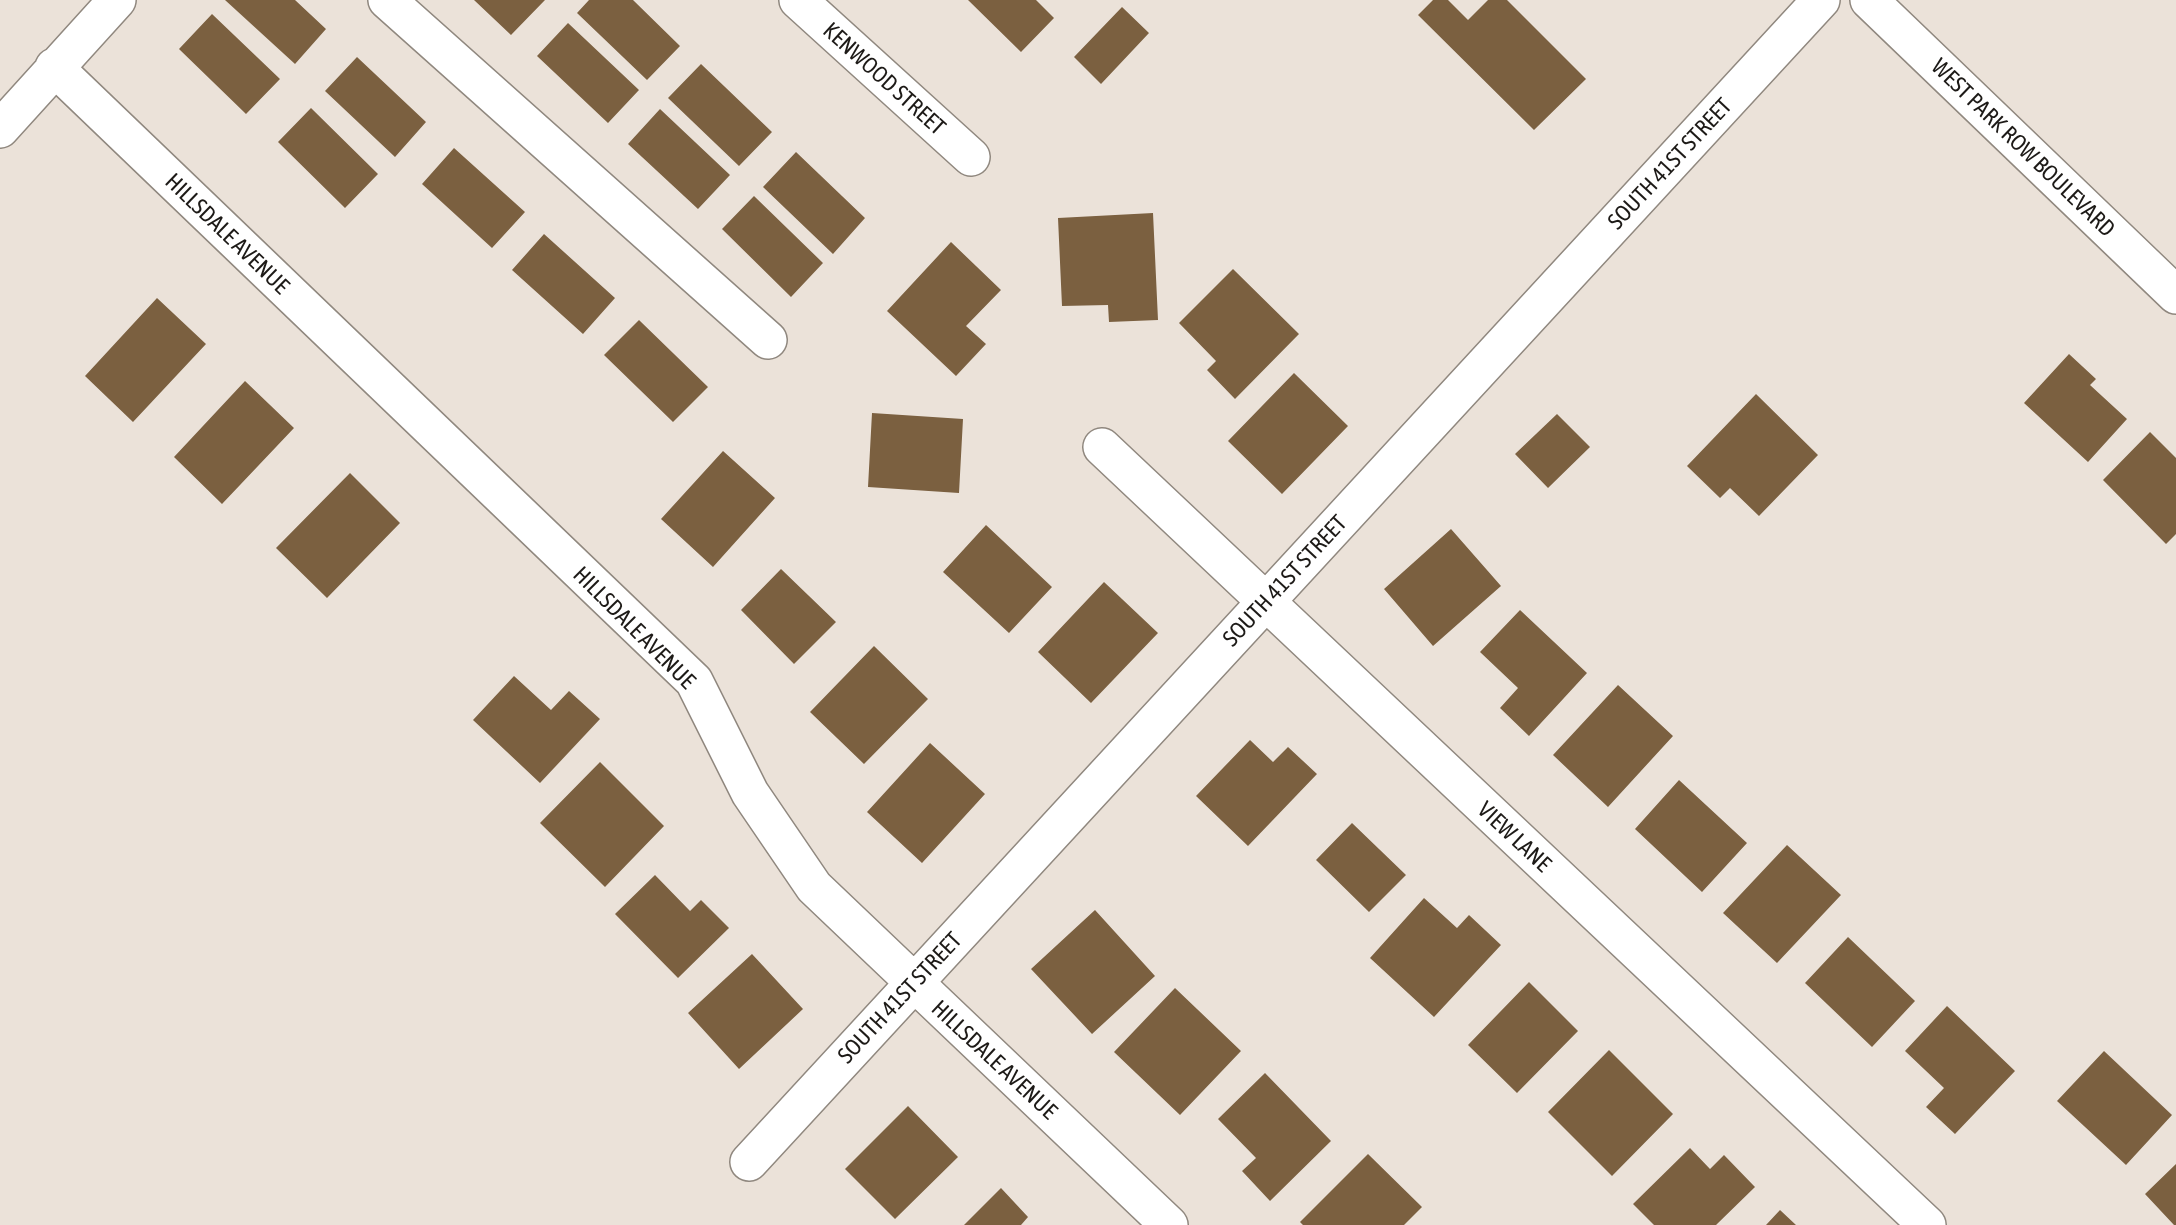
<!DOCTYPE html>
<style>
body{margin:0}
canvas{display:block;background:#ebe2d9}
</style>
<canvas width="2176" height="1225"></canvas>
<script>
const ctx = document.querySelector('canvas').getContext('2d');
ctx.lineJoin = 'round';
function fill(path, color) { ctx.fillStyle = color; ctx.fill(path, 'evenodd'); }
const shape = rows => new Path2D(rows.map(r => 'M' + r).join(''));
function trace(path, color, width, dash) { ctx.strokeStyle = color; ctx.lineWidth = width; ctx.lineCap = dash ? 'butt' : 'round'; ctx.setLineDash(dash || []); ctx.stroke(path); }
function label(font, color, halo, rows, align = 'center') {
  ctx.font = font + ' "Asap Condensed",sans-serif'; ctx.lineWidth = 7; ctx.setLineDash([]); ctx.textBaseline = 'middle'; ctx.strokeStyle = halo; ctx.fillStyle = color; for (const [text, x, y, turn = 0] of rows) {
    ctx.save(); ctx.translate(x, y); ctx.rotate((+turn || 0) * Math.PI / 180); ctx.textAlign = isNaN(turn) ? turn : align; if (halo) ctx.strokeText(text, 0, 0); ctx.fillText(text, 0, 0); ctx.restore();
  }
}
fill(shape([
 [225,0,295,0,326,29,295,64],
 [474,0,545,0,511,35],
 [589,0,633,0,680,46,647,80,577,13],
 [968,0,1036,0,1054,18,1021,52],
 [1433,0,1448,0,1468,20,1488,0,1507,0,1586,79,1534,130,1418,15],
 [1122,7,1149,33,1101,84,1074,57],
 [212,14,280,79,246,114,179,49],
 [568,23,639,90,608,123,537,56],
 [357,57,426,122,395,157,325,91],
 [701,64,772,132,739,166,668,98],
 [311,108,378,174,345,208,278,142],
 [660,109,730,175,698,209,628,144],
 [454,148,525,212,492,248,422,184],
 [796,152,865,218,833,254,763,187],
 [754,196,823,263,791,297,722,229],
 [1153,213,1158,320,1109,322,1108,305,1062,306,1058,218],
 [544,234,615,298,583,334,512,270],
 [951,242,1001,290,966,326,986,344,956,376,887,311],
 [1233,269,1299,334,1235,399,1207,370,1216,361,1179,323],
 [157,298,206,344,133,422,85,376],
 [639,320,708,387,673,422,604,355],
 [2069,354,2096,379,2090,385,2127,419,2088,462,2024,403],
 [1294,373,1348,426,1282,494,1228,441],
 [245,381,294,428,222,504,174,457],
 [1756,394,1818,455,1759,516,1730,488,1720,498,1687,466],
 [872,413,963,419,959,493,868,487],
 [1557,414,1590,447,1548,488,1515,454],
 [2150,432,2176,458,2176,534,2166,544,2103,480],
 [723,451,775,498,713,567,661,519],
 [350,473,400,523,327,598,276,548],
 [986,525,1052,587,1009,633,943,572],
 [1451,529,1501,586,1433,646,1384,589],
 [781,569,836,622,794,664,741,610],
 [1104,582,1158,633,1091,703,1038,652],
 [1520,610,1587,673,1529,736,1500,708,1518,688,1480,652],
 [874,646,928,699,864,764,810,712],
 [514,676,551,710,569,691,600,719,540,783,473,720],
 [1618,685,1673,736,1608,807,1553,755],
 [1250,740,1273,762,1288,747,1317,774,1248,846,1196,796],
 [930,743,985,794,922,863,867,812],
 [600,762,664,826,605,887,540,823],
 [1679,780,1747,843,1702,892,1635,829],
 [1352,823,1406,875,1369,912,1316,860],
 [1787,845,1841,895,1777,963,1723,913],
 [655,875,690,911,701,900,729,928,678,978,615,914],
 [1424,898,1457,928,1469,915,1501,945,1434,1017,1370,958],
 [1095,910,1155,976,1092,1034,1031,969],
 [1848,937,1915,1001,1872,1047,1805,983],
 [752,954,803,1009,739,1069,688,1013],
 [1529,982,1578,1031,1517,1093,1468,1045],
 [1175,988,1241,1051,1180,1115,1114,1052],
 [1947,1006,2015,1071,1955,1134,1926,1107,1944,1088,1905,1051],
 [1609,1050,1673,1114,1612,1176,1548,1112],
 [2104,1051,2172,1115,2126,1165,2057,1101],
 [1265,1073,1331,1141,1270,1201,1242,1171,1256,1158,1218,1119],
 [908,1106,958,1157,895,1219,845,1169],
 [1690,1148,1710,1169,1724,1155,1755,1187,1716,1225,1654,1225,1633,1204],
 [1368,1154,1422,1207,1404,1225,1303,1225,1300,1222],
 [2176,1164,2176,1225,2174,1225,2145,1194],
 [1001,1188,1028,1217,1021,1225,964,1225],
 [1780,1210,1796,1225,1766,1225]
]), '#7b6040');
const minor = shape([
 [387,0,768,340],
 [798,0,971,157],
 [1869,0,2176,295],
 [54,67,694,681,750,793,814,887,1169,1225],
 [0,129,117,0],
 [1102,447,1927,1225],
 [749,1162,1821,0]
]);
trace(minor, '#90887f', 40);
trace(minor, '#fff', 37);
label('23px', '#1d1a17', '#fff', [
 ["KENWOOD STREET",884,79,42],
 ["WEST PARK ROW BOULEVARD",2023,148,44],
 ["SOUTH 41ST STREET",1670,164,-47],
 ["HILLSDALE AVENUE",227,234,44],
 ["SOUTH 41ST STREET",1285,581,-47],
 ["HILLSDALE AVENUE",634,628,45],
 ["VIEW LANE",1514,837,43],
 ["SOUTH 41ST STREET",900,998,-47],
 ["HILLSDALE AVENUE",994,1060,43]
]);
</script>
